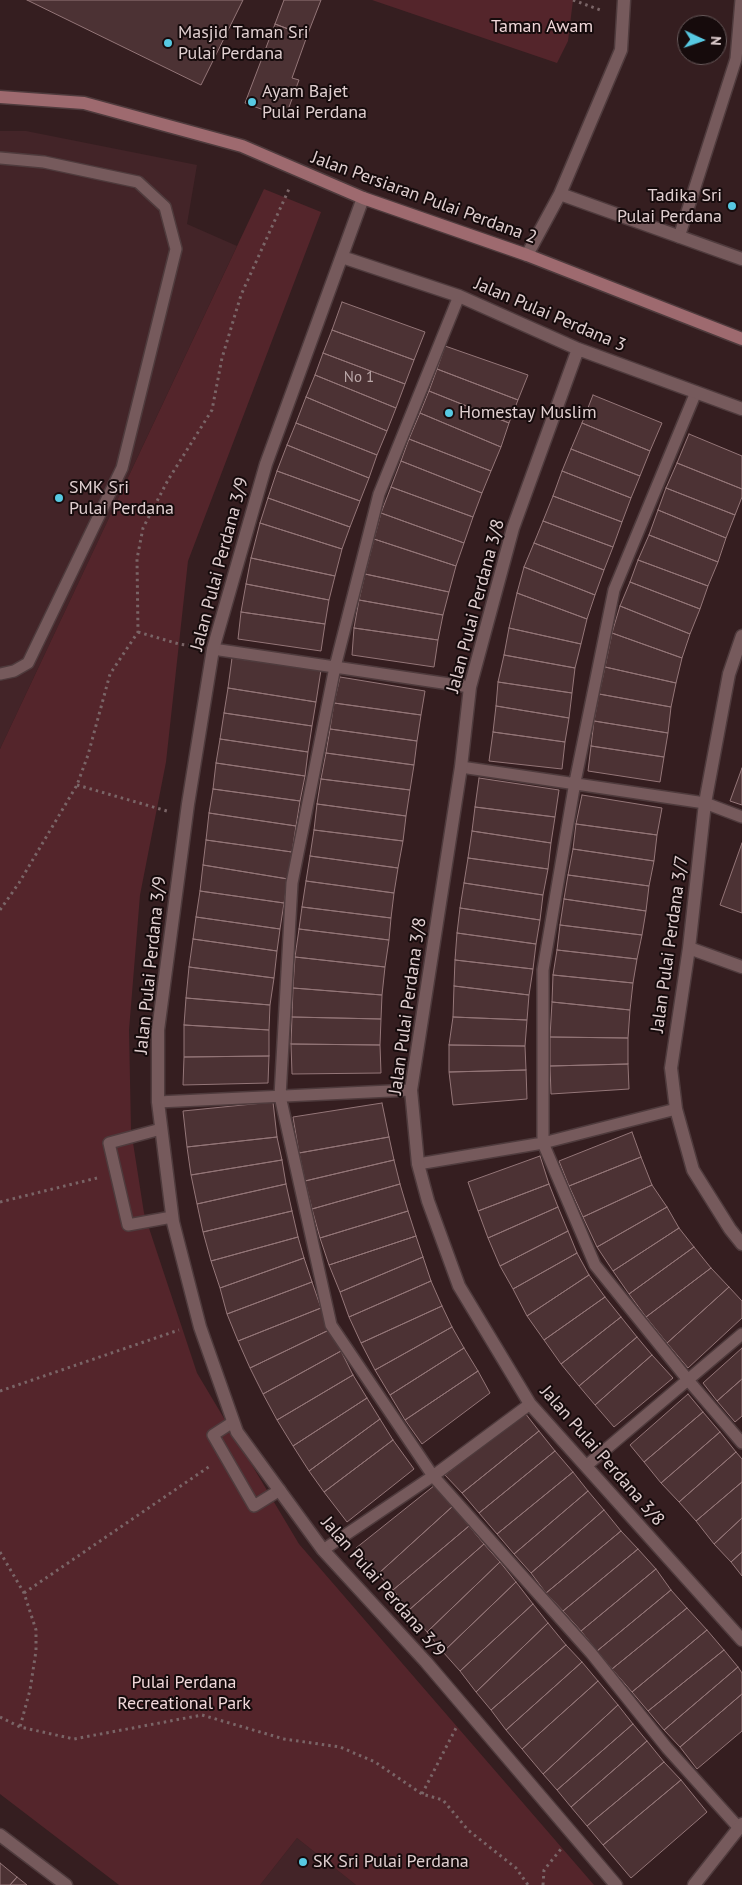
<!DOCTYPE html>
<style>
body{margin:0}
#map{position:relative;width:742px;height:1885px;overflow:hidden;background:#351e20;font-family:"PT Sans",sans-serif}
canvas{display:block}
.north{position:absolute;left:677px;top:15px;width:50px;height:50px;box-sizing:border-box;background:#160b0c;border:1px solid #67595a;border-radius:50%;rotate:93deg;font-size:14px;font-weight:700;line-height:20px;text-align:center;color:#e0cfd0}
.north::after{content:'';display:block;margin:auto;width:18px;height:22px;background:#57c9e2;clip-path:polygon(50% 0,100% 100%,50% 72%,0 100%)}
</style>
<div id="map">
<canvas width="742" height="1885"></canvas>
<div class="north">N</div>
</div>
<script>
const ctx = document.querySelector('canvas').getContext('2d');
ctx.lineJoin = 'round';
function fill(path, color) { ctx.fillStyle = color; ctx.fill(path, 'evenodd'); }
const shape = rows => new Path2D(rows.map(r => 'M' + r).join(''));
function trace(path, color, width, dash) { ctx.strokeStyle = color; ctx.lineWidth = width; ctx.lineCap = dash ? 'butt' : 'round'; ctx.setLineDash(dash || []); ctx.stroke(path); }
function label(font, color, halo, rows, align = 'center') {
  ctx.font = font + ' "PT Sans",sans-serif'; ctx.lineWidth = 4; ctx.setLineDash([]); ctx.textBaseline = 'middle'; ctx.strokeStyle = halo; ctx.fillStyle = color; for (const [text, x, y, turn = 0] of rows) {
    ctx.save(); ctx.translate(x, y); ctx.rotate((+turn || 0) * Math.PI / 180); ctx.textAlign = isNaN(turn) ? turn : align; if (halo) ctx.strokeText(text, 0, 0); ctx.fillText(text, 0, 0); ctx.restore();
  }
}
fill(shape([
 [0,131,26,131,197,165,187,224,237,246,0,749],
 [297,1838,356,1885,260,1885]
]), '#432428');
fill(shape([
 [372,0,573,0,568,41,557,63],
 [264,189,321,212,188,561,166,762,140,895,129,1030,131,1130,144,1213,197,1373,299,1544,594,1885,356,1885,297,1838,260,1885,119,1885,0,1794,0,749]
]), '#54252b');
const building = shape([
 [27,0,243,0,201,85,27,0],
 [284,0,321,0,307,36,275,24,284,0],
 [275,24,307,36,292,78,299,80,285,118,245,103,275,24],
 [342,302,425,332,414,360,332,330,342,302],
 [332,330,414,360,405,384,323,353,332,330],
 [445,346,528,375,518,400,437,369,445,346],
 [323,353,405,384,396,408,315,375,323,353],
 [437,369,518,400,509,423,429,391,437,369],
 [315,375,396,408,387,431,306,397,315,375],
 [429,391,509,423,501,447,420,413,429,391],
 [593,395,662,423,650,451,582,423,593,395],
 [306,397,387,431,377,455,296,423,306,397],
 [420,413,501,447,491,471,409,439,420,413],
 [296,423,377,455,369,478,287,445,296,423],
 [582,423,650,451,640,476,571,449,582,423],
 [689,434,742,456,742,489,677,463,689,434],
 [409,439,491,471,482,493,401,461,409,439],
 [287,445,369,478,360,501,277,471,287,445],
 [571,449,640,476,631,498,562,471,571,449],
 [401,461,482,493,473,517,391,487,401,461],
 [677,463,742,489,742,497,735,515,666,488,677,463],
 [277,471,360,501,350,527,268,498,277,471],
 [562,471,631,498,622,522,553,496,562,471],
 [391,487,473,517,464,543,381,513,391,487],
 [666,488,735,515,726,538,658,510,666,488],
 [553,496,622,522,613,547,543,521,553,496],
 [268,498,350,527,342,549,260,523,268,498],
 [658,510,726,538,718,562,649,535,658,510],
 [381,513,464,543,456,566,374,539,381,513],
 [543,521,613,547,604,570,534,543,543,521],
 [260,523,342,549,335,576,251,558,260,523],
 [649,535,718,562,708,586,638,560,649,535],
 [374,539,456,566,449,592,365,574,374,539],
 [534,543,604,570,595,595,524,567,534,543],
 [251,558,335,576,329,600,246,584,251,558],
 [638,560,708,586,700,609,630,582,638,560],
 [524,567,595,595,587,619,517,593,524,567],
 [365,574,449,592,443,615,359,600,365,574],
 [630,582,700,609,690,634,620,606,630,582],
 [246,584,329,600,325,624,241,612,246,584],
 [517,593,587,619,581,644,509,628,517,593],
 [359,600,443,615,438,640,354,628,359,600],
 [620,606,690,634,682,658,612,633,620,606],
 [241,612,325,624,321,651,238,639,241,612],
 [354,628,438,640,434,667,352,655,354,628],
 [509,628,581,644,575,668,504,655,509,628],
 [612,633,682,658,676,683,605,667,612,633],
 [504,655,575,668,572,693,498,682,504,655],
 [232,658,321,670,316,702,228,688,232,658],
 [605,667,676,683,671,707,599,694,605,667],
 [340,677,425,691,421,715,334,703,340,677],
 [498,682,572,693,569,718,496,706,498,682],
 [228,688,316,702,312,726,224,713,228,688],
 [599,694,671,707,668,733,594,721,599,694],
 [334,703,421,715,417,741,330,729,334,703],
 [496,706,569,718,565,742,493,732,496,706],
 [224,713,312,726,308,752,220,739,224,713],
 [594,721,668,733,664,757,591,746,594,721],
 [330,729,417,741,414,765,326,753,330,729],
 [493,732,565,742,562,769,489,761,493,732],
 [220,739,308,752,305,776,216,763,220,739],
 [591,746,664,757,660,782,588,771,591,746],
 [326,753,414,765,410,790,321,779,326,753],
 [216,763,305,776,300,801,213,789,216,763],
 [742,768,742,805,730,801,742,768],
 [479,778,559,790,555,817,475,807,479,778],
 [321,779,410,790,406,816,317,804,321,779],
 [213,789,300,801,296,826,209,813,213,789],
 [582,795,662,808,657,835,576,824,582,795],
 [317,804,406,816,403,841,314,830,317,804],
 [475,807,555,817,551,843,472,831,475,807],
 [209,813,296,826,292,852,206,840,209,813],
 [576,824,657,835,654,861,573,849,576,824],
 [314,830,403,841,398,868,310,856,314,830],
 [472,831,551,843,548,869,468,858,472,831],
 [206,840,292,852,288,879,203,865,206,840],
 [742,843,742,913,720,905,742,843],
 [573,849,654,861,649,886,568,875,573,849],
 [310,856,398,868,394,893,306,881,310,856],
 [468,858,548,869,543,895,464,883,468,858],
 [203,865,288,879,284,903,200,891,203,865],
 [568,875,649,886,646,911,564,899,568,875],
 [306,881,394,893,391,918,302,907,306,881],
 [464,883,543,895,540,920,460,908,464,883],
 [200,891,284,903,280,929,196,917,200,891],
 [564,899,646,911,642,935,560,925,564,899],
 [302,907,391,918,389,940,299,929,302,907],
 [460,908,540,920,536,944,457,933,460,908],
 [196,917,280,929,277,951,193,939,196,917],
 [560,925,642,935,637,959,557,950,560,925],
 [299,929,389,940,385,967,295,957,299,929],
 [457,933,536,944,533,969,455,960,457,933],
 [193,939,277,951,274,978,189,967,193,939],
 [557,950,637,959,633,983,553,975,557,950],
 [295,957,385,967,382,995,293,988,295,957],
 [455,960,533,969,529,995,454,986,455,960],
 [189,967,274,978,270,1005,186,998,189,967],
 [553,975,633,983,630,1010,552,1002,553,975],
 [454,986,529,995,527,1020,453,1017,454,986],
 [293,988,382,995,381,1019,292,1017,293,988],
 [186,998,270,1005,269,1030,184,1025,186,998],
 [552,1002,630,1010,628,1038,550,1037,552,1002],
 [292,1017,381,1019,380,1045,291,1044,292,1017],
 [453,1017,527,1020,525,1046,449,1045,453,1017],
 [184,1025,269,1030,269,1056,184,1057,184,1025],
 [550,1037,628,1038,628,1064,550,1066,550,1037],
 [291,1044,380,1045,381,1073,292,1074,291,1044],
 [449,1045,525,1046,526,1070,449,1072,449,1045],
 [269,1056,268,1083,183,1085,184,1057,269,1056],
 [628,1064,629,1089,551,1094,550,1066,628,1064],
 [526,1070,527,1099,453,1105,449,1072,526,1070],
 [273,1102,277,1137,187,1147,183,1111,273,1102],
 [382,1103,389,1137,299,1153,293,1117,382,1103],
 [632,1132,641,1157,569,1186,559,1161,632,1132],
 [277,1137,282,1160,191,1175,187,1147,277,1137],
 [389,1137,394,1160,305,1181,299,1153,389,1137],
 [540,1156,549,1184,478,1211,468,1182,540,1156],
 [641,1157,652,1185,583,1217,569,1186,641,1157],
 [282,1160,286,1184,197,1204,191,1175,282,1160],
 [394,1160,400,1184,312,1209,305,1181,394,1160],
 [286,1184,292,1211,203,1232,197,1204,286,1184],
 [400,1184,408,1211,320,1238,312,1209,400,1184],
 [549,1184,558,1207,488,1238,478,1211,549,1184],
 [652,1185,667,1207,597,1247,583,1217,652,1185],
 [558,1207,568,1231,500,1266,488,1238,558,1207],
 [667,1207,679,1228,613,1271,597,1247,667,1207],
 [292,1211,298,1237,211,1261,203,1232,292,1211],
 [408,1211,416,1236,329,1265,320,1238,408,1211],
 [679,1228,694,1247,629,1294,613,1271,679,1228],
 [568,1231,577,1253,513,1289,500,1266,568,1231],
 [416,1236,423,1257,340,1292,329,1265,416,1236],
 [298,1237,304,1258,220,1288,211,1261,298,1237],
 [694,1247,711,1268,646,1317,629,1294,694,1247],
 [577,1253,589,1275,527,1316,513,1289,577,1253],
 [423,1257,431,1281,349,1317,340,1292,423,1257],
 [304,1258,312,1282,227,1314,220,1288,304,1258],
 [711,1268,729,1287,667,1343,646,1317,711,1268],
 [589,1275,605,1297,544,1340,527,1316,589,1275],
 [431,1281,442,1306,361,1343,349,1317,431,1281],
 [312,1282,321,1308,238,1341,227,1314,312,1282],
 [729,1287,742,1301,742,1318,688,1368,667,1343,729,1287],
 [605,1297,621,1317,561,1364,544,1340,605,1297],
 [442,1306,452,1327,375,1370,361,1343,442,1306],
 [321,1308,329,1330,250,1368,238,1341,321,1308],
 [621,1317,637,1337,579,1386,561,1364,621,1317],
 [452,1327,464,1348,390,1395,375,1370,452,1327],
 [329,1330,341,1351,263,1394,250,1368,329,1330],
 [637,1337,652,1355,595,1405,579,1386,637,1337],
 [464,1348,478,1371,405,1420,390,1395,464,1348],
 [742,1348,742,1379,717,1401,703,1383,742,1348],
 [341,1351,353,1375,277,1420,263,1394,341,1351],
 [652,1355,673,1378,614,1427,595,1405,652,1355],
 [478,1371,490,1393,422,1444,405,1420,478,1371],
 [353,1375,367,1398,293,1446,277,1420,353,1375],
 [742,1379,742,1416,735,1422,717,1401,742,1379],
 [688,1394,703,1412,644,1462,630,1445,688,1394],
 [367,1398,380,1419,309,1471,293,1446,367,1398],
 [703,1412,720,1432,661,1483,644,1462,703,1412],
 [525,1413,539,1431,462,1493,445,1475,525,1413],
 [380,1419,393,1440,324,1492,309,1471,380,1419],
 [539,1431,555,1451,479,1513,462,1493,539,1431],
 [720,1432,736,1452,679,1502,661,1483,720,1432],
 [393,1440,414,1469,347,1522,324,1492,393,1440],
 [555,1451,573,1472,497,1534,479,1513,555,1451],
 [736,1452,742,1459,742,1482,696,1521,679,1502,736,1452],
 [573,1472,588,1491,514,1554,497,1534,573,1472],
 [742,1482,742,1518,714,1544,696,1521,742,1482],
 [435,1485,453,1506,378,1574,356,1548,435,1485],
 [588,1491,604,1510,531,1573,514,1554,588,1491],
 [453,1506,469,1526,393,1590,378,1574,453,1506],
 [604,1510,621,1531,546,1593,531,1573,604,1510],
 [742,1518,742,1552,731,1562,714,1544,742,1518],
 [469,1526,484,1544,409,1610,393,1590,469,1526],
 [621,1531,638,1549,563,1611,546,1593,621,1531],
 [484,1544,500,1562,427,1632,409,1610,484,1544],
 [638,1549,656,1569,581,1631,563,1611,638,1549],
 [742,1552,742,1576,731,1562,742,1552],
 [500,1562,516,1582,443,1652,427,1632,500,1562],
 [656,1569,671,1590,597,1651,581,1631,656,1569],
 [516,1582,533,1604,460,1671,443,1652,516,1582],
 [671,1590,687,1608,612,1669,597,1651,671,1590],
 [533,1604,548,1623,476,1692,460,1671,533,1604],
 [687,1608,707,1630,632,1692,612,1669,687,1608],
 [548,1623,566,1645,491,1710,476,1692,548,1623],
 [707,1630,724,1650,648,1711,632,1692,707,1630],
 [566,1645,582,1662,506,1730,491,1710,566,1645],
 [724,1650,738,1667,664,1730,648,1711,724,1650],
 [582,1662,598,1681,522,1749,506,1730,582,1662],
 [738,1667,742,1673,742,1694,680,1747,664,1730,738,1667],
 [598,1681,618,1705,543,1774,522,1749,598,1681],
 [742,1694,742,1731,697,1769,680,1747,742,1694],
 [618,1705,633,1724,557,1790,543,1774,618,1705],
 [633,1724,647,1741,571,1807,557,1790,633,1724],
 [647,1741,664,1762,587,1826,571,1807,647,1741],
 [664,1762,681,1780,603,1845,587,1826,664,1762],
 [681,1780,707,1812,631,1878,603,1845,681,1780],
 [0,1863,17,1877,10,1885,0,1885,0,1863],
 [17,1877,27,1885,10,1885,17,1877]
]);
fill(building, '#4c3234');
trace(building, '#947678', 1);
const lane = shape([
 [0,158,44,162,138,182,165,207,176,249,122,468,28,663,14,671,0,674],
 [679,237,736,59,741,0],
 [459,296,379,494,335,667,292,883,280,1096,331,1325,433,1476,591,1653,667,1748,739,1828],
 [696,392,614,590,575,782,543,970,543,1143,595,1265,688,1380,742,1443],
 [213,649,470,687],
 [461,767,705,803,742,817],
 [158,1102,411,1090],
 [161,1129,109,1143,128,1225,172,1217],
 [418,1164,543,1143,676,1109],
 [233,1422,213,1435,254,1506,280,1490],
 [586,1466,742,1334],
 [323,1550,433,1476,530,1404]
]);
const street = shape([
 [560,194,742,259],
 [363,198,266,464,213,649,188,804,158,1030,158,1102,173,1222,200,1327,237,1432,323,1550,426,1662,616,1885],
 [527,255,560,194,621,50,624,0],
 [342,257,459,296,578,349,742,409],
 [578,349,513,528,470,687,461,767,411,1090,418,1164,428,1201,459,1286,530,1404,742,1640],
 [742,636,729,674,705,803,689,948,671,1068,676,1109,693,1170,730,1229,742,1244],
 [689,948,742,967],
 [0,1835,66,1885],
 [694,1885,742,1824]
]);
const secondary = shape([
 [0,97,84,103,242,146,363,198,527,255,742,339]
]);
trace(lane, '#4f3b3d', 14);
trace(street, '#4f3b3d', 15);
trace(secondary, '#4f3b3d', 15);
trace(shape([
 [573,0,603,11],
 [138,632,179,644,193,646],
 [77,785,167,811],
 [0,910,19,883,77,785,88,755,110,674,138,632,137,559,143,528,168,480,212,410,222,358,241,295,289,189],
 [0,1202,97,1178],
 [0,1391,179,1330],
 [0,1552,24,1593,36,1630,36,1651,30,1690,20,1727],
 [24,1593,210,1466],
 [0,1717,20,1727,74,1739,202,1715,284,1739,340,1747,375,1762,422,1794,443,1800,468,1830,516,1868,528,1885],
 [422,1794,456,1728],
 [543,1885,544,1870,561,1849]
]), '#7a6567', 3, [2.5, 4]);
trace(lane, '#765a5c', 11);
trace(street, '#765a5c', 12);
trace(secondary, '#9e6a6f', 12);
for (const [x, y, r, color] of [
 [168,43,5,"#57c9e2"],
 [252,102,5,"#57c9e2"],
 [732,206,5,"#57c9e2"],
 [449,413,5,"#57c9e2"],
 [59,498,5,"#57c9e2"],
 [303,1862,5,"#57c9e2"]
]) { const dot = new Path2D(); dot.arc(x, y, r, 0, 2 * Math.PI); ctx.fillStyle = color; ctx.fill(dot); trace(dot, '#160b0c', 2); }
label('15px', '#bba8a9', null, [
 ["No 1",359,378]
]);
label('18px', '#f0d7d9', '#160b0c', [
 ["Taman Awam",542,27],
 ["Pulai Perdana",184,1683],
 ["Recreational Park",184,1704]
]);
label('18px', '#e0cfd0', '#160b0c', [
 ["Masjid Taman Sri",178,33],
 ["Pulai Perdana",178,54],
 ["Ayam Bajet",262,92],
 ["Pulai Perdana",262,113],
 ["Tadika Sri",722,196,"right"],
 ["Pulai Perdana",722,217,"right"],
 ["Homestay Muslim",459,413],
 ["SMK Sri",69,488],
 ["Pulai Perdana",69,509],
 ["SK Sri Pulai Perdana",313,1862]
], 'left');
label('18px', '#e0cfd0', '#160b0c', [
 ["Jalan Persiaran Pulai Perdana 2",424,198,20],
 ["Jalan Pulai Perdana 3",550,315,23],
 ["Jalan Pulai Perdana 3/9",220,564,-75],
 ["Jalan Pulai Perdana 3/8",476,606,-75],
 ["Jalan Pulai Perdana 3/7",670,944,-82],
 ["Jalan Pulai Perdana 3/9",151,965,-84],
 ["Jalan Pulai Perdana 3/8",408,1006,-82],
 ["Jalan Pulai Perdana 3/8",602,1456,49],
 ["Jalan Pulai Perdana 3/9",383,1587,49]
]);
</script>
